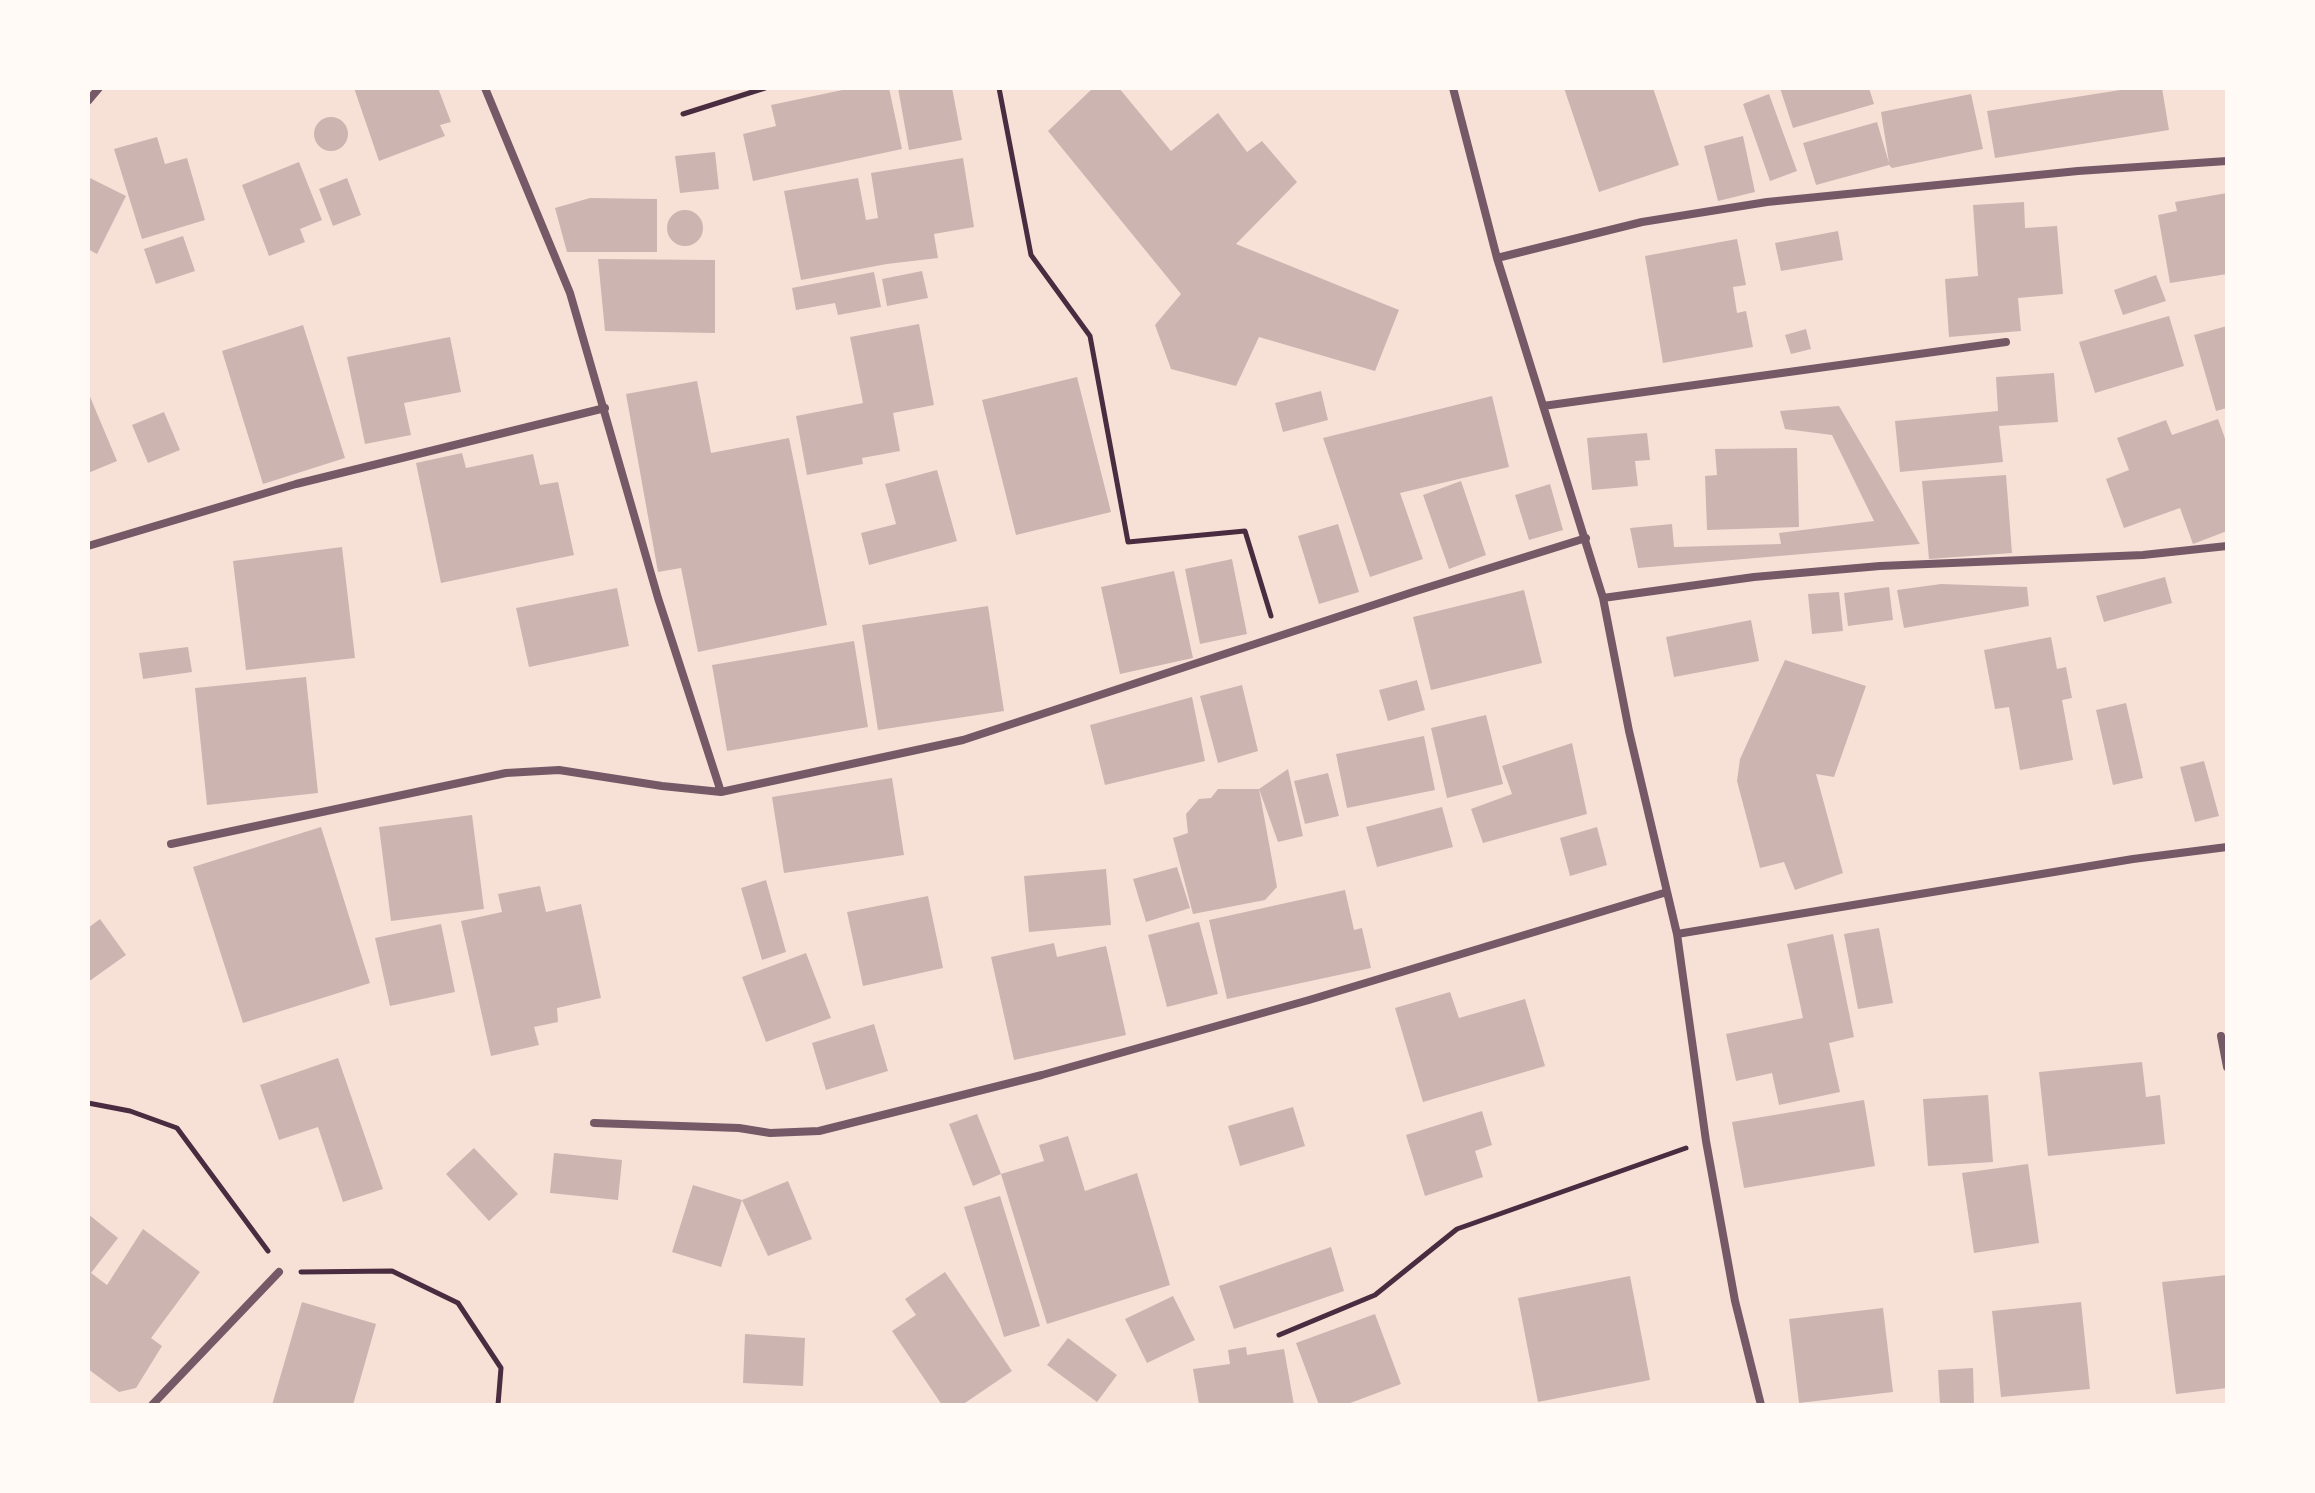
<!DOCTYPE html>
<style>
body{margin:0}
#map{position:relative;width:2315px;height:1493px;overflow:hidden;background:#f7e1d7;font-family:"Work Sans",sans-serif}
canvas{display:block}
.frame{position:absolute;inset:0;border:90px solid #fffaf5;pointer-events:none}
</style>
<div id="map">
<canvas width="2315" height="1493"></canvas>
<div class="frame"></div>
</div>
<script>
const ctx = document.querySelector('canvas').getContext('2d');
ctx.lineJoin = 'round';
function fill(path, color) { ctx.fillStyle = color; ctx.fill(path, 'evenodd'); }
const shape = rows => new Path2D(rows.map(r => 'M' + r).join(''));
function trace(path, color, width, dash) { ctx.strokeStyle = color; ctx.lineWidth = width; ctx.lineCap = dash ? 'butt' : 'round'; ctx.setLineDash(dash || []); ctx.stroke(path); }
fill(shape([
 [354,88,438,88,451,122,440,125,445,136,379,161],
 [852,88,889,88,902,149,753,181,743,134,776,126,771,105],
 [898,88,952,88,962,140,909,150],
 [1093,88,1119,88,1171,151,1218,113,1247,152,1262,141,1297,182,1236,244,1399,310,1375,371,1259,337,1236,386,1171,369,1155,325,1181,294,1048,131],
 [1564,88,1653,88,1679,165,1599,192],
 [1780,88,1869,88,1874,104,1793,128],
 [2133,88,2162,88,2169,130,1995,158,1987,111],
 [1769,94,1797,171,1770,181,1743,104],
 [1971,94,1983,149,1892,168,1889,165,1816,185,1803,143,1877,122,1889,163,1881,112],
 '314 134a17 17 0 1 1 34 0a17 17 0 1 1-34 0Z',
 [1743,136,1755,192,1718,201,1704,146],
 [157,137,165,164,187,158,205,220,142,239,114,149],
 [715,152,719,189,680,193,675,156],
 [963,158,974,227,934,234,938,258,887,264,801,280,784,191,858,178,866,220,878,218,871,173],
 [299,162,322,220,300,229,305,242,269,256,242,185],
 [88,177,126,196,97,254,88,249],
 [347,178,361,215,333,226,319,189],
 [2227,193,2227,274,2170,283,2158,215,2177,211,2175,202],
 [590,198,657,199,657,252,567,252,555,208],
 [2024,202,2025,228,2057,226,2063,294,2018,298,2021,331,1949,337,1945,279,1978,276,1973,205],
 '667 228a18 18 0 1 1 36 0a18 18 0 1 1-36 0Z',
 [1838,231,1843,260,1781,271,1775,243],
 [183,236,195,271,156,284,144,249],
 [1737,239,1746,285,1733,287,1737,313,1746,311,1753,347,1663,363,1645,256],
 [598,259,715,260,715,333,605,331],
 [922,271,928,298,887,306,882,279],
 [874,272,881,307,838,315,835,303,796,310,792,288],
 [2156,275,2166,301,2123,315,2114,290],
 [2169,316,2184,366,2095,393,2079,342],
 [919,324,934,405,893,413,900,451,862,458,863,464,807,475,796,416,863,403,850,337],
 [303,325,345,458,263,484,222,351],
 [2227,326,2227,408,2216,411,2194,335],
 [1806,329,1811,349,1791,354,1785,335],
 [450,337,461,392,404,403,411,435,365,444,347,357],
 [2054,373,2058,422,1999,426,2003,462,1900,472,1895,421,1998,411,1996,377],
 [1077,377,1111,512,1016,535,982,400],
 [697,381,711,453,789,438,827,625,698,652,681,568,658,572,626,394],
 [1321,391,1328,420,1283,432,1275,403],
 [88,392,117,461,88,473],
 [1492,396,1509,467,1400,493,1423,559,1370,577,1323,438],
 [1839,406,1920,544,1638,568,1630,528,1672,524,1674,547,1781,544,1779,533,1874,521,1832,435,1785,429,1780,411],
 [164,412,180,450,148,463,132,425],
 [2218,419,2227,444,2227,531,2193,544,2180,508,2124,528,2106,479,2129,470,2117,438,2166,420,2172,435],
 [1647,433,1650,460,1635,461,1638,486,1592,490,1587,438],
 [1797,448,1799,527,1707,530,1705,476,1717,475,1715,449],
 [462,453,466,468,533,454,540,485,558,482,574,555,441,583,416,463],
 [937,470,957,541,869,565,861,533,896,524,885,484],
 [2006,475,2012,553,1929,559,1922,481],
 [1461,481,1486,555,1449,569,1423,495],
 [1550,484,1563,530,1529,540,1515,495],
 [1338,524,1359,592,1319,604,1298,536],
 [342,547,355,658,246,670,233,561],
 [1232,559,1247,634,1200,644,1185,569],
 [1174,571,1193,658,1120,674,1101,587],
 [2165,577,2172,603,2104,622,2096,596],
 [1941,584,2027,587,2029,606,1904,628,1897,590],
 [1889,587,1893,620,1848,626,1844,593],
 [617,588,629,646,529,667,516,608],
 [1524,590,1542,663,1431,690,1413,617],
 [1839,592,1843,631,1812,634,1808,594],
 [988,606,1004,711,878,730,862,625],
 [1751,620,1759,661,1674,677,1666,637],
 [2051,637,2057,669,2066,667,2072,698,2062,700,2073,760,2020,770,2009,707,1995,709,1984,650],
 [854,641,868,727,727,751,712,665],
 [188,647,192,672,143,679,139,653],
 [1785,660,1866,686,1834,777,1816,774,1843,873,1795,890,1784,862,1760,868,1737,781,1740,759],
 [306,677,318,793,207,805,195,688],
 [1417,680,1425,710,1388,721,1379,690],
 [1242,685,1258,751,1218,763,1200,696],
 [1192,697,1205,761,1105,785,1090,725],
 [2126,703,2143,778,2113,785,2096,710],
 [1486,715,1503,784,1447,798,1431,728],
 [1424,736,1435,790,1347,808,1336,754],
 [1572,743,1587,814,1483,843,1471,809,1512,794,1502,766],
 [2204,761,2219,816,2195,822,2180,767],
 [1288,769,1303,836,1278,842,1259,789,1277,887,1265,900,1193,914,1173,838,1188,833,1186,814,1199,799,1211,798,1218,789,1259,789],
 [1328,773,1339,816,1305,824,1294,781],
 [892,778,904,855,784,873,772,797],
 [1442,807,1453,847,1377,867,1366,827],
 [472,815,484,909,391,921,379,827],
 [321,827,370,983,243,1023,193,867],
 [1597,827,1607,865,1570,876,1560,838],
 [1177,867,1190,908,1146,922,1133,879],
 [1106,869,1111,925,1029,932,1024,876],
 [766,880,786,952,762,960,741,888],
 [540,886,546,912,581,904,601,998,557,1008,558,1022,534,1027,539,1045,491,1056,461,921,502,912,498,894],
 [1345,890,1354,930,1362,928,1371,968,1227,999,1209,920],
 [928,896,943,968,863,986,847,912],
 [100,919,126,955,88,982,88,928],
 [1199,922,1218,994,1167,1007,1148,935],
 [441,924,455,992,390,1006,375,938],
 [1879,928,1893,1003,1858,1009,1844,934],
 [1833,934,1854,1037,1829,1043,1840,1092,1779,1105,1772,1073,1736,1081,1726,1034,1803,1018,1787,944],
 [1054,943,1057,957,1106,946,1126,1035,1014,1060,991,957],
 [806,953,831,1018,766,1042,742,977],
 [1450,992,1459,1018,1525,999,1545,1066,1423,1102,1395,1008],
 [874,1024,888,1071,826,1090,812,1043],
 [338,1058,383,1189,343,1202,318,1127,279,1140,260,1085],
 [2142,1062,2146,1097,2160,1095,2165,1144,2048,1156,2039,1072],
 [1988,1095,1993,1162,1928,1166,1923,1099],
 [1864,1100,1875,1166,1744,1188,1732,1122],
 [1293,1107,1305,1146,1240,1166,1228,1126],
 [1482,1111,1492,1145,1475,1151,1483,1177,1425,1196,1406,1135],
 [977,1114,1001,1174,973,1186,949,1124],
 [1068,1136,1085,1191,1137,1173,1170,1285,1047,1324,1001,1174,1044,1161,1039,1145],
 [474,1148,518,1194,489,1221,446,1174],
 [554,1153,622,1160,618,1200,550,1193],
 [2028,1164,2039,1243,1974,1253,1962,1173],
 [788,1181,812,1239,768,1256,742,1200],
 [693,1185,742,1200,721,1267,672,1252],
 [1000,1196,1040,1326,1004,1337,964,1207],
 [88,1214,118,1238,91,1273,107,1285,143,1229,200,1272,151,1338,162,1346,136,1388,119,1392,88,1369],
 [1331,1247,1344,1291,1234,1329,1219,1286],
 [945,1272,1012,1371,962,1405,942,1405,892,1331,916,1315,905,1299],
 [2227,1275,2227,1388,2176,1394,2162,1282],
 [1630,1276,1650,1380,1538,1402,1518,1298],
 [1173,1296,1195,1340,1147,1363,1125,1319],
 [302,1302,376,1324,353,1405,272,1405],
 [2081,1302,2090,1389,2001,1397,1992,1311],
 [1883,1308,1893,1392,1799,1403,1789,1319],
 [1375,1314,1401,1384,1345,1405,1319,1405,1296,1343],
 [745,1334,805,1338,803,1386,743,1383],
 [1068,1338,1117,1375,1097,1402,1047,1365],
 [1246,1347,1247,1355,1284,1349,1294,1405,1199,1404,1193,1369,1230,1364,1228,1350],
 [1973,1368,1974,1405,1940,1405,1938,1370]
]), '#ccb4b1');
trace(shape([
 [999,88,1031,255,1090,336,1128,542,1245,531,1271,616],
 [683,114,765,88],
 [88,1103,130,1111,177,1128,268,1251],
 [301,1272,392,1271,458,1303,501,1368,498,1405],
 [1279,1335,1375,1295,1457,1229,1686,1148]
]), '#4a2c40', 5);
trace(shape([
 [485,88,570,293,658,598,721,792],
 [1453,88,1497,258,1603,598,1629,731,1677,934,1706,1141,1735,1301,1761,1405],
 [88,101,99,88],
 [1497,258,1642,222,1767,202,2078,171,2227,161],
 [1543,406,2006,342],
 [88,546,296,484,605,408],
 [1603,598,1754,577,1880,566,2143,555,2227,546],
 [171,844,506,773,559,770,662,786,721,792,963,740,1413,592,1586,538],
 [1677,934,2133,859,2227,847],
 [2221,1036,2227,1067],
 [594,1123,739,1128,770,1133,819,1131,1042,1075,1309,1000,1667,892],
 [152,1405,279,1272]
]), '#755966', 8);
</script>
